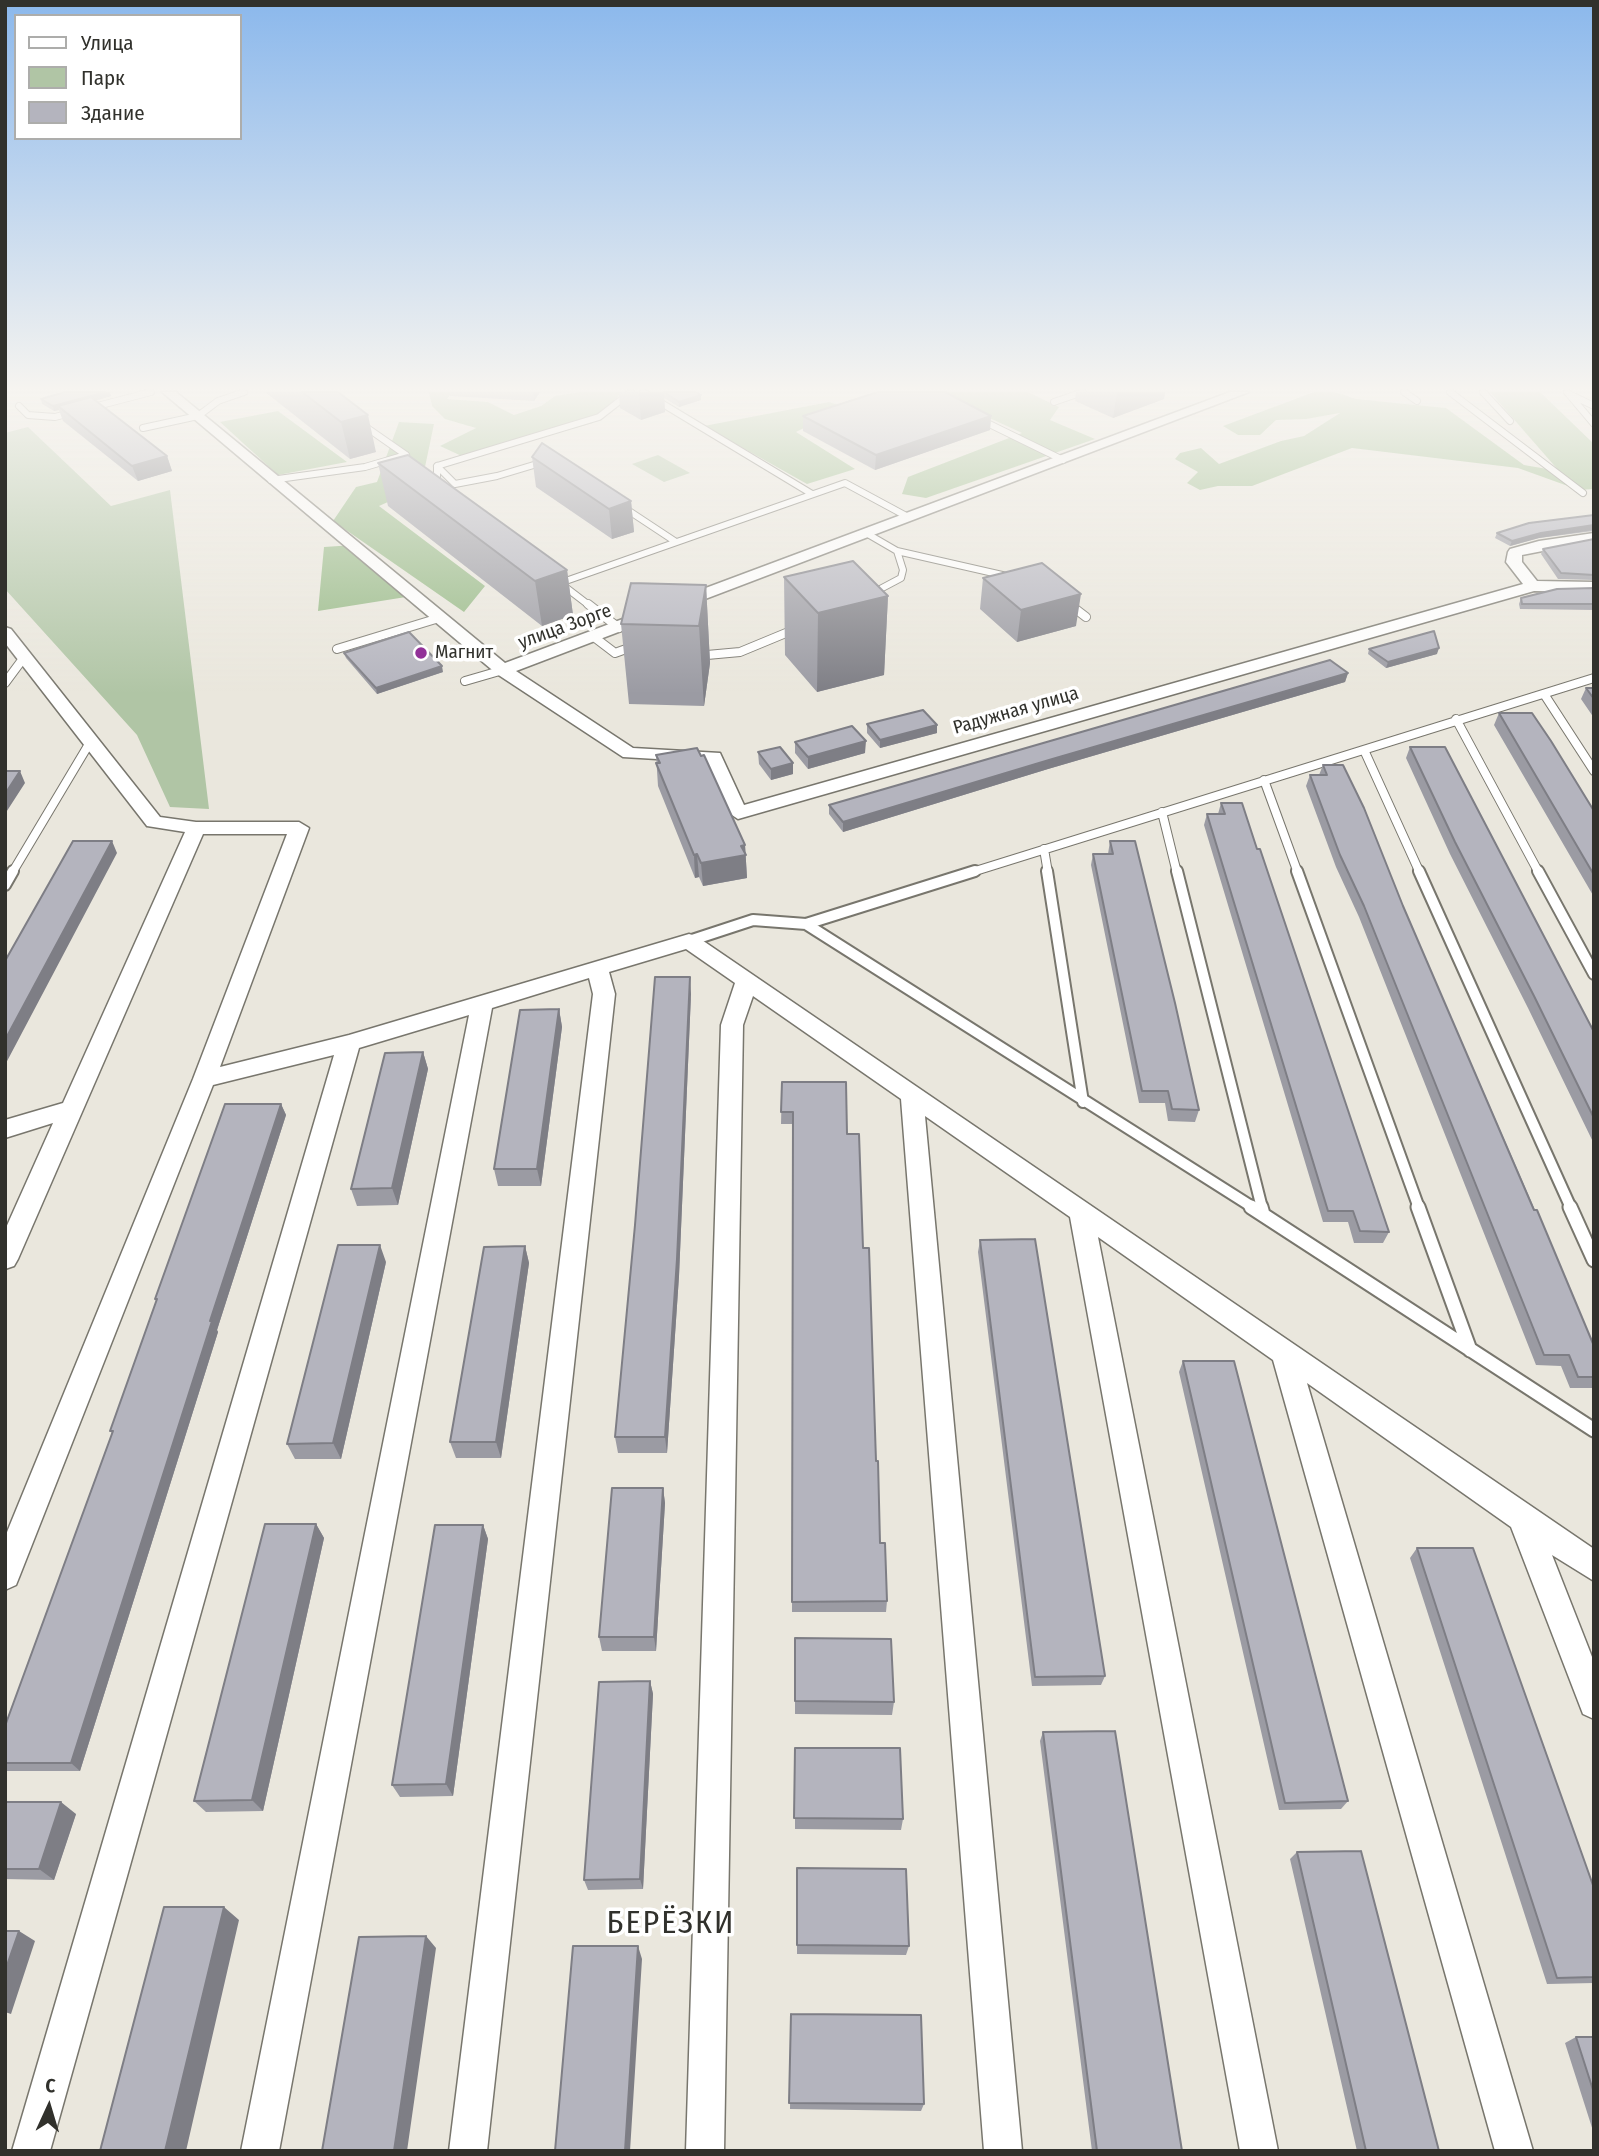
<!DOCTYPE html>
<meta charset="utf-8">
<style>
body{margin:0}
#map{position:relative;width:1599px;height:2156px;overflow:hidden;background:#eae7dd;font-family:"Fira Sans Condensed",sans-serif}
canvas{display:block}
.frame{position:absolute;inset:0;border:7px solid #31312c;pointer-events:none}
.legend{position:absolute;left:14px;top:14px;width:228px;height:126px;box-sizing:border-box;background:#fff;border:2px solid #adadab;margin:0;padding:9px 12px;list-style:none;font-size:21px;color:#31312c}
.legend li{display:flex;align-items:center;gap:14px;height:35px}
.legend b{width:35px;border:2px solid #adadab}
.north{position:absolute;left:14px;top:2072px;width:70px;height:70px;-webkit-text-stroke:5px #fff;paint-order:stroke;rotate:4deg;font-size:19px;font-weight:700;line-height:28px;text-align:center;color:#31312c}
.north::after{content:'';display:block;margin:auto;width:24px;height:32px;background:#31312c;clip-path:polygon(50% 0,100% 100%,50% 72%,0 100%)}
</style>
<div id="map">
<canvas width="1599" height="2156"></canvas>
<div class="frame"></div>
<ul class="legend">
<li><b style="height:9px;background:#fff"></b>Улица</li>
<li><b style="height:19px;background:#b0c5a5"></b>Парк</li>
<li><b style="height:19px;background:#b4b4be"></b>Здание</li>
</ul>
<div class="north">С</div>
</div>
<script>
const ctx = document.querySelector('canvas').getContext('2d');
ctx.lineJoin = 'round';
function fill(path, color) { ctx.fillStyle = color; ctx.fill(path, 'evenodd'); }
const shape = rows => new Path2D(rows.map(r => 'M' + r).join(''));
function trace(path, color, width, dash) { ctx.strokeStyle = color; ctx.lineWidth = width; ctx.lineCap = dash ? 'butt' : 'round'; ctx.setLineDash(dash || []); ctx.stroke(path); }
function label(font, color, halo, rows, align = 'center') {
  ctx.font = font + ' "Fira Sans Condensed",sans-serif'; ctx.lineWidth = 7; ctx.setLineDash([]); ctx.textBaseline = 'middle'; ctx.strokeStyle = halo; ctx.fillStyle = color; for (const [text, x, y, turn = 0] of rows) {
    ctx.save(); ctx.translate(x, y); ctx.rotate((+turn || 0) * Math.PI / 180); ctx.textAlign = isNaN(turn) ? turn : align; if (halo) ctx.strokeText(text, 0, 0); ctx.fillText(text, 0, 0); ctx.restore();
  }
}
fill(shape([
 [28,427,111,506,170,490,209,809,170,807,137,735,5,589,5,433],
 [658,455,690,473,664,482,632,464]
]), '#b0c5a5');
fill(shape([
 [429,392,452,392,447,399,488,402,514,415,541,406,555,396,580,392,622,392,593,423,466,458,440,446,476,428,445,419,432,406],
 [933,392,1028,392,1059,407,1050,420,1095,439,926,498,902,494,908,477,1022,433],
 [1314,392,1335,392,1356,399,1446,408,1524,465,1559,471,1490,392,1540,392,1594,444,1594,489,1579,490,1518,468,1352,448,1252,486,1218,486,1200,490,1187,483,1198,472,1175,459,1180,453,1201,448,1219,464,1281,441,1304,436,1340,413,1306,419,1276,420,1260,435,1238,435,1223,426],
 [829,402,846,407,796,432,855,469,807,484,704,426],
 [278,411,347,462,278,475,220,422],
 [399,422,434,424,425,467,427,474,417,489,379,506,485,586,464,612,333,521,356,487,377,482],
 [354,545,382,578,406,597,318,611,324,547]
]), '#95b884');
const serviceFar3 = shape([
 [643,392,812,494],
 [1404,392,1417,401],
 [1450,392,1583,493],
 [1483,392,1510,421],
 [1567,392,1594,424],
 [1571,395,1594,406],
 [1054,402,1083,392],
 [19,406,28,415,55,417,151,392],
 [979,419,1063,460],
 [360,423,406,455],
 [143,428,198,416,218,401,244,392],
 [437,466,455,484,497,476,547,461],
 [271,480,365,467,406,455],
 [437,490,437,466,599,417,631,392],
 [620,505,676,542],
 [866,533,897,551,1011,577],
 [560,583,590,606],
 [560,583,845,483,908,517],
 [869,595,901,578,903,570,897,551],
 [1069,604,1072,606]
]);
const serviceFar2 = shape([
 [588,604,619,628],
 [1069,604,1086,617],
 [594,637,615,653,637,645],
 [337,649,439,618],
 [696,656,740,652,798,628],
 [465,681,503,670],
 [5,683,25,656],
 [1544,694,1594,771],
 [1456,719,1539,873],
 [1364,750,1420,873],
 [1264,780,1298,873],
 [1162,812,1177,873],
 [1044,849,1048,873],
 [12,873,92,739],
 [969,873,1594,678]
]);
const serviceFar1 = shape([
 [1047,871,1083,1102],
 [1177,871,1262,1208],
 [1297,871,1419,1208],
 [1419,871,1571,1208],
 [1538,871,1594,974],
 [5,885,13,871],
 [806,924,1254,1208],
 [689,941,753,920,806,924,975,871]
]);
const service = shape([
 [1251,1207,1594,1430],
 [1261,1207,1263,1214],
 [1418,1207,1470,1350],
 [1570,1207,1594,1260]
]);
const minor = shape([
 [162,392,176,392,505,663,1230,392,1249,392,516,671,633,748,720,753,744,805,1523,584,1506,562,1508,552,1510,549,1539,541,1594,533,1594,541,1522,555,1522,562,1537,581,1594,582,1594,592,1534,591,738,819,729,813,707,762,623,757,497,674,162,392],
 [5,627,11,629,160,817,196,822,299,822,309,828,220,1067,349,1035,689,934,696,936,1594,1549,1594,1581,1552,1555,1594,1662,1594,1719,1583,1714,1511,1527,1307,1383,1533,2151,1495,2151,1273,1360,1098,1237,1278,2151,1240,2151,1070,1217,925,1116,1022,2151,984,2151,901,1099,753,996,743,1025,724,2151,686,2151,721,1025,735,983,686,949,609,972,615,994,487,2151,449,2151,593,994,589,978,492,1008,279,2151,241,2151,469,1015,359,1048,50,2151,12,2151,334,1055,213,1085,20,1575,16,1585,5,1590,5,1537,193,1079,287,834,203,834,18,1259,14,1266,5,1269,5,1230,53,1123,5,1138,5,1120,63,1103,185,832,147,826,5,643,5,627]
]);
trace(serviceFar3, '#78766d', 8);
trace(serviceFar2, '#78766d', 10);
trace(serviceFar1, '#78766d', 14);
trace(service, '#78766d', 17);
trace(minor, '#78766d', 3);
trace(serviceFar3, '#fff', 6);
trace(serviceFar2, '#fff', 8);
trace(serviceFar1, '#fff', 10);
trace(service, '#fff', 13);
fill(minor, '#fff');
fill(shape([
 [63,392,110,392,111,396,95,401,167,456,172,471,138,481,63,421,59,410,54,411,42,404,41,399],
 [265,392,338,392,376,452,350,459],
 [450,392,540,392,534,401,450,396],
 [619,392,696,392,701,395,701,400,679,407,664,398,665,412,641,420,620,408],
 [1076,392,1165,392,1164,399,1113,418,1075,401],
 [803,416,991,416,990,430,875,470,803,431],
 [532,457,631,501,634,532,612,539,536,487],
 [378,463,567,570,573,615,542,626,388,506],
 [1594,515,1594,531,1539,538,1510,546,1495,538,1497,533],
 [1594,539,1594,580,1558,579,1541,554,1543,549],
 [784,577,888,596,884,675,817,692,785,655],
 [983,578,1076,626,1017,642,980,609],
 [706,585,710,663,704,706,629,704,621,624],
 [1594,588,1594,610,1520,609,1519,604,1521,598],
 [1369,649,1437,654,1386,668,1368,654],
 [344,653,443,672,377,694,346,658],
 [1348,673,1345,682,1048,769,843,832,829,814,829,805],
 [1586,688,1594,688,1594,718,1581,699],
 [1499,713,1594,811,1594,897,1494,725],
 [867,724,937,725,937,733,880,748,867,733],
 [795,742,865,753,808,769,795,753],
 [1410,747,1594,1032,1594,1144,1528,1008,1450,854,1406,758],
 [758,752,793,774,771,780,759,764],
 [656,755,745,845,747,878,703,886,699,877,695,878,658,786],
 [1323,765,1403,906,1594,1346,1594,1388,1570,1388,1561,1366,1536,1365,1359,917,1336,867,1306,786,1310,775,1319,775],
 [1221,803,1389,1232,1383,1243,1354,1243,1348,1222,1323,1222,1204,825,1207,814,1218,814],
 [1110,841,1199,1110,1195,1122,1168,1121,1165,1103,1139,1103,1091,865,1093,854,1108,854],
 [691,994,679,1276,667,1453,618,1453,615,1437],
 [559,1009,562,1027,541,1186,498,1186,494,1169],
 [423,1052,428,1069,398,1205,357,1206,351,1189],
 [782,1082,847,1134,876,1461,880,1543,887,1601,886,1612,792,1612,793,1124,781,1124],
 [281,1104,286,1115,217,1330,218,1332,80,1771,5,1771,5,1726,112,1433,110,1431,156,1301,155,1299],
 [980,1240,1105,1676,1101,1685,1032,1686,978,1252],
 [525,1246,529,1263,501,1458,456,1458,450,1442],
 [386,1262,341,1459,295,1459,287,1444],
 [1183,1361,1348,1801,1341,1809,1279,1810,1179,1372],
 [663,1488,665,1503,656,1651,602,1651,599,1637],
 [316,1524,324,1538,263,1811,206,1812,194,1801],
 [483,1525,488,1539,453,1796,400,1797,392,1785],
 [1417,1548,1594,1888,1594,1983,1547,1984,1410,1558],
 [795,1638,894,1702,892,1715,795,1714],
 [650,1681,653,1694,643,1889,588,1890,584,1880],
 [1043,1732,1182,2151,1092,2151,1040,1741],
 [795,1748,903,1819,901,1830,795,1829],
 [5,1802,76,1814,54,1880,5,1879],
 [1297,1852,1439,2151,1357,2151,1290,1859],
 [797,1868,909,1946,906,1955,797,1954],
 [791,2014,924,2104,921,2111,790,2109],
 [1576,2037,1594,2037,1594,2134,1565,2043]
]), '#9b9ba3');
fill(shape([
 [106,392,110,392,111,396,62,409,58,406,59,410,54,411,53,406],
 [533,392,540,392,534,401],
 [639,392,664,392,665,412,641,420],
 [1117,392,1165,392,1164,399,1113,418],
 [701,395,701,400,679,407,679,402],
 [368,415,376,452,350,459,341,422],
 [991,416,990,430,875,470,876,455],
 [167,456,172,471,138,481,132,466],
 [631,501,634,532,612,539,609,509],
 [1594,525,1594,530,1539,538,1510,546,1512,541,1541,533],
 [567,570,573,615,542,626,535,581],
 [706,585,710,663,704,706,699,626],
 [1081,594,1076,626,1017,642,1021,610],
 [888,596,884,675,817,692,818,613],
 [1439,648,1437,654,1386,668,1388,662],
 [442,666,443,672,377,694,376,688],
 [1348,673,1345,682,1048,769,843,832,843,822,1049,760],
 [937,725,937,733,880,748,880,740],
 [866,741,865,753,808,769,808,757],
 [793,763,793,774,771,780,771,769],
 [20,771,25,783,5,814,5,794],
 [112,841,117,853,5,1065,5,1040],
 [745,845,747,878,703,886,701,863],
 [697,854,699,877,695,878,694,855],
 [690,977,691,994,679,1276,667,1453,665,1437],
 [559,1009,562,1027,541,1186,537,1169],
 [423,1052,428,1069,398,1205,392,1188],
 [281,1104,286,1115,217,1330,218,1332,80,1771,71,1763,210,1321],
 [380,1245,386,1262,341,1459,333,1443],
 [525,1246,529,1263,501,1458,496,1442],
 [663,1488,665,1503,656,1651,654,1637],
 [316,1524,324,1538,263,1811,252,1800],
 [483,1525,488,1539,453,1796,446,1784],
 [650,1681,653,1694,643,1889,640,1879],
 [61,1802,76,1814,54,1880,39,1869],
 [224,1907,239,1920,186,2151,165,2151],
 [19,1931,35,1941,11,2014,5,2012,5,1971],
 [426,1936,436,1948,407,2151,394,2151],
 [638,1946,642,1959,630,2151,625,2151]
]), '#7e7e85');
const building = shape([
 [65,392,106,392,53,406,41,399,65,392],
 [302,392,338,392,368,415,341,422,302,392],
 [664,392,696,392,701,395,679,402,664,392],
 [878,392,945,392,991,416,876,455,803,416,878,392],
 [91,397,167,456,132,466,58,406,91,397],
 [542,443,631,501,609,509,532,457,542,443],
 [408,455,567,570,535,581,378,463,408,455],
 [1594,515,1594,525,1541,533,1512,541,1497,533,1529,523,1594,515],
 [1594,539,1594,575,1561,573,1543,549,1594,539],
 [853,561,888,596,818,613,784,577,853,561],
 [1042,563,1081,594,1021,610,983,578,1042,563],
 [631,583,706,585,699,626,621,624,631,583],
 [1594,588,1594,604,1522,604,1521,598,1557,589,1594,588],
 [1434,631,1439,648,1388,662,1369,649,1434,631],
 [409,632,442,666,376,688,344,653,409,632],
 [1330,660,1348,673,1049,760,843,822,829,805,1330,660],
 [1586,688,1594,688,1594,699,1586,688],
 [923,710,937,725,880,740,867,724,923,710],
 [1499,713,1532,713,1551,741,1594,811,1594,875,1499,713],
 [852,726,866,741,808,757,795,742,852,726],
 [780,747,793,763,771,769,758,752,780,747],
 [1410,747,1445,747,1594,1032,1594,1118,1534,996,1455,842,1410,747],
 [697,748,701,756,704,755,745,845,741,846,746,855,701,863,697,854,694,855,656,763,660,763,656,755,697,748],
 [1323,765,1343,765,1364,808,1403,906,1534,1210,1537,1210,1594,1346,1594,1377,1578,1377,1569,1355,1544,1355,1364,906,1340,855,1310,775,1327,775,1323,765],
 [5,771,20,771,5,794,5,771],
 [1221,803,1242,803,1257,849,1260,849,1389,1232,1360,1231,1353,1211,1328,1211,1207,814,1225,814,1221,803],
 [73,841,112,841,5,1040,5,961,73,841],
 [1110,841,1135,841,1175,1003,1199,1110,1172,1109,1168,1091,1142,1091,1093,854,1113,854,1110,841],
 [655,977,690,977,677,1259,665,1437,615,1437,635,1225,655,977],
 [559,1009,537,1169,494,1169,520,1010,559,1009],
 [423,1052,392,1188,351,1189,385,1053,423,1052],
 [782,1082,846,1082,847,1134,859,1134,863,1248,869,1248,876,1461,878,1461,880,1543,885,1543,887,1601,792,1602,793,1112,781,1112,782,1082],
 [225,1104,281,1104,210,1321,212,1321,71,1763,5,1763,5,1726,113,1431,110,1431,157,1299,155,1299,225,1104],
 [1035,1239,1105,1676,1035,1677,980,1240,1035,1239],
 [338,1245,380,1245,333,1443,287,1444,338,1245],
 [525,1246,496,1442,450,1442,484,1247,525,1246],
 [1183,1361,1234,1361,1348,1801,1285,1803,1183,1361],
 [612,1488,663,1488,654,1637,599,1637,612,1488],
 [265,1524,316,1524,252,1800,194,1801,265,1524],
 [435,1525,483,1525,446,1784,392,1785,435,1525],
 [1417,1548,1473,1548,1594,1888,1594,1977,1557,1978,1417,1548],
 [795,1638,891,1639,894,1702,795,1701,795,1638],
 [650,1681,640,1879,584,1880,599,1682,650,1681],
 [1115,1731,1182,2151,1097,2151,1043,1732,1115,1731],
 [795,1748,900,1748,903,1819,794,1818,795,1748],
 [5,1802,61,1802,39,1869,5,1869,5,1802],
 [1361,1851,1439,2151,1366,2151,1297,1852,1361,1851],
 [797,1868,906,1869,909,1946,797,1945,797,1868],
 [164,1907,224,1907,165,2151,100,2151,164,1907],
 [5,1931,19,1931,5,1971,5,1931],
 [426,1936,394,2151,322,2151,359,1937,426,1936],
 [573,1946,638,1946,625,2151,555,2151,573,1946],
 [791,2014,921,2015,924,2104,789,2103,791,2014],
 [1576,2037,1594,2037,1594,2093,1576,2037]
]);
fill(building, '#b4b4be');
trace(building, '#7e7e85', 2);
const sky = ctx.createLinearGradient(0, 0, 0, 694);
sky.addColorStop(0, '#8bb8ec');
sky.addColorStop(0.56, '#f6f4f0');
sky.addColorStop(1, '#f6f4f000');
ctx.fillStyle = sky;
ctx.fillRect(0, 0, 1599, 694);
for (const [x, y, r, color] of [
 [421,653,7,"#923198"]
]) { const dot = new Path2D(); dot.arc(x, y, r, 0, 2 * Math.PI); ctx.fillStyle = color; ctx.fill(dot); trace(dot, '#fff', 2.5); }
label('19px', '#31312c', '#fff', [
 ["улица Зорге",565,627,-20],
 ["Радужная улица",1016,711,-16]
]);
label('19px', '#31312c', '#fff', [
 ["Магнит",435,653]
], 'left');
ctx.letterSpacing = '2px';
label('32px', '#31312c', '#fff', [
 ["БЕРЁЗКИ",671,1924]
]);
ctx.letterSpacing = '0px';
</script>
